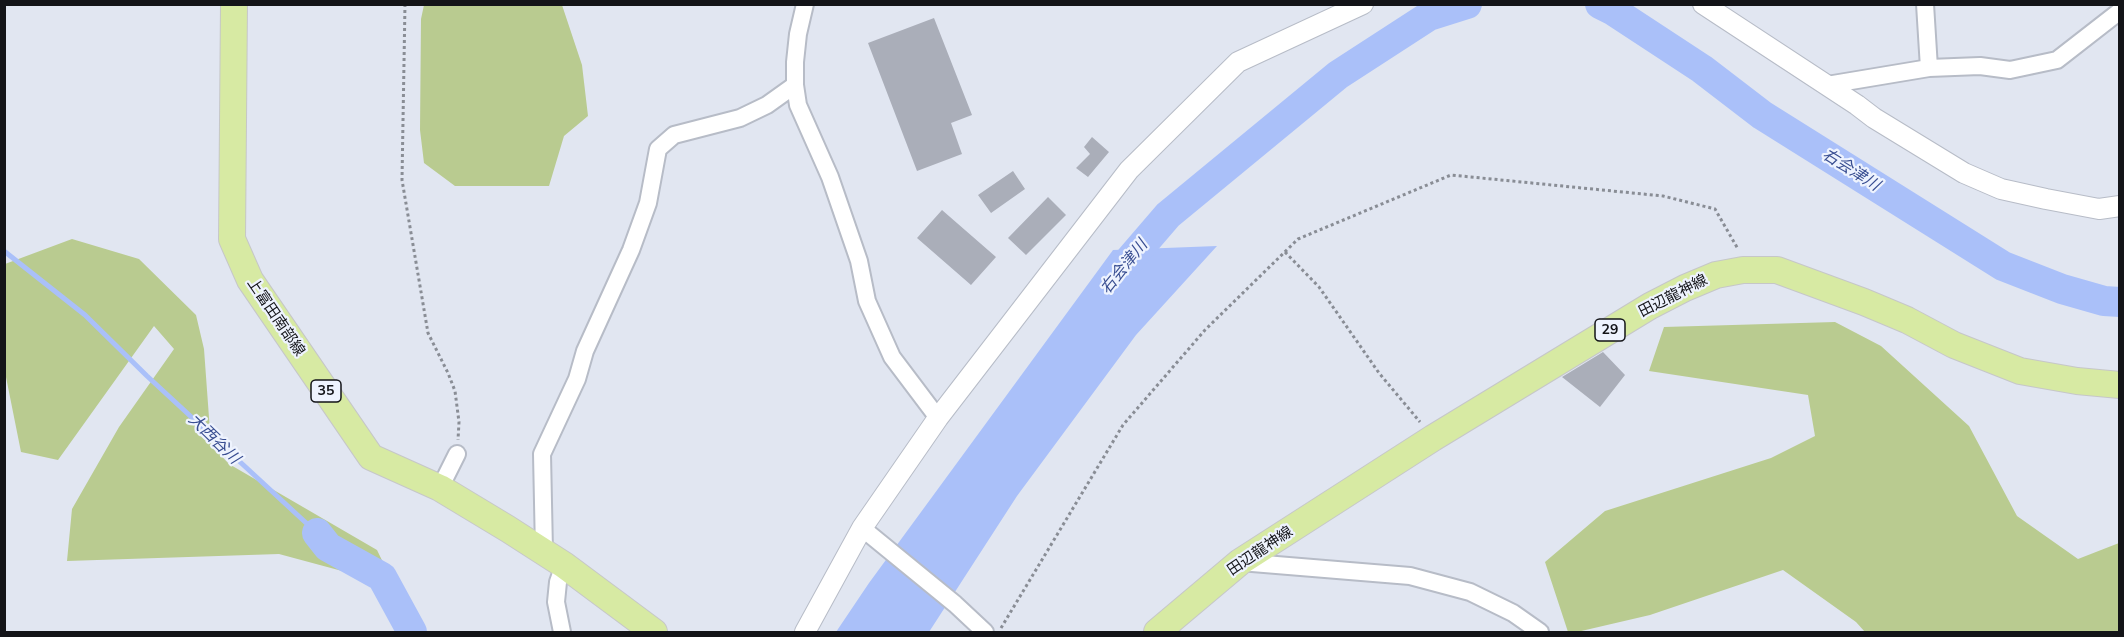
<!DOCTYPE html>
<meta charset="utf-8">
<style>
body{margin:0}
#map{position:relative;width:2124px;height:637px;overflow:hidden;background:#e1e6f1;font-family:Mulish,sans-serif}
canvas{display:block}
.frame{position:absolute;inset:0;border:6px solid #131418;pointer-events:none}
</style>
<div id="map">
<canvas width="2124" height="637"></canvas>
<div class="frame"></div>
</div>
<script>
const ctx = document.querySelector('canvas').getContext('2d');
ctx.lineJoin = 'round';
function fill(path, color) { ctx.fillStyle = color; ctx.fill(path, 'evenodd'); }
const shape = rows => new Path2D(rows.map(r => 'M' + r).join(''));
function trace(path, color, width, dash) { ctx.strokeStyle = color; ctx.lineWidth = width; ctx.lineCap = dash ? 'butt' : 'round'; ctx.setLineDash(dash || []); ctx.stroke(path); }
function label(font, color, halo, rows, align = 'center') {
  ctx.font = font + ' Mulish,"Noto Sans JP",sans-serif'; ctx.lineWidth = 4.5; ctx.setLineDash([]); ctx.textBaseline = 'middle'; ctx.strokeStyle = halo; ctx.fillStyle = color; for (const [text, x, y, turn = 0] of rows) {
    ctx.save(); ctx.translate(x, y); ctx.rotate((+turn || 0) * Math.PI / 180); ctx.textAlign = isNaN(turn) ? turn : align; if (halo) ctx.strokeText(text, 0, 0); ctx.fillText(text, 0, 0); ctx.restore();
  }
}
fill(shape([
 [424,5,562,5,582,65,588,116,564,136,549,186,455,186,424,163,420,130,421,19],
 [72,239,139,259,196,315,204,349,211,445,229,464,377,550,394,585,279,554,67,561,72,509,119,427,174,349,154,326,58,460,21,452,5,372,5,264],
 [1835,322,1881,346,1969,426,2017,516,2078,559,2119,543,2119,632,1865,632,1856,622,1783,570,1650,615,1577,632,1568,632,1545,562,1605,511,1771,458,1815,436,1808,395,1649,371,1664,327]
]), '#b9cb90');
fill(shape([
 [1217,246,1136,335,1017,496,929,632,836,632,869,583,1113,250]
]), '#aac0f9');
trace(shape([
 [4,251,85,315,147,376,317,533]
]), '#aac0f9', 5);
trace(shape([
 [1600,4,1612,10,1702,69,1762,115,2003,266,2062,289,2104,301,2120,302],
 [1113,279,1168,215,1338,75,1429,16,1467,4],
 [317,533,328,547,382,577,412,632]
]), '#aac0f9', 30);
fill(shape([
 [934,18,972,115,951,123,962,154,917,171,868,43],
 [1092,137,1109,152,1088,177,1076,168,1090,154,1084,147],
 [1013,171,1025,189,991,213,978,195],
 [1048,197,1066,215,1026,255,1008,238],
 [942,210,996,257,971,285,917,238],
 [1603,352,1625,375,1600,407,1562,377]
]), '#aaaeb9');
const minor = shape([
 [805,4,798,34,795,62,795,85,798,105,830,177,859,261,867,301,892,357,938,418],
 [1925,4,1929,68],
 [1827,85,1929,68,1980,66,2010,70,2057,60,2120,11],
 [440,488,457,454],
 [862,528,955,604,985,632],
 [544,551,542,454,577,379,585,351,631,250,648,203,658,149,674,135,740,118,767,105,795,85],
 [1240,562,1410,576,1470,592,1513,613,1540,632],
 [562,632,556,602,558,582,564,565]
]);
const tertiary = shape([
 [1703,4,1857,105,1874,118,1964,173,2001,189,2046,199,2099,209,2120,206],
 [805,632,862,528,938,418,1129,170,1238,62,1363,4]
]);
const primary = shape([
 [234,4,232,239,250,280,371,457,440,488,508,529,564,565,654,632],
 [1157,632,1240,562,1433,438,1650,306,1685,288,1716,275,1743,270,1777,270,1864,302,1907,320,1954,345,2020,371,2077,381,2120,385]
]);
trace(minor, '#b7bcc7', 20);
trace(tertiary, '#b7bcc7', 22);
trace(primary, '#c6c7c8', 28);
trace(shape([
 [405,4,402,180,428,333,448,373,455,391,459,422,458,440],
 [1285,252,1319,287,1379,373,1420,422],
 [1001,628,1123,425,1205,330,1298,239,1451,175,1663,196,1715,209,1738,249]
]), '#898d95', 3, [3, 3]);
trace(minor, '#fff', 16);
trace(tertiary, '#fff', 20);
trace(primary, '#d7eaa3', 26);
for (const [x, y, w] of [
 [1610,330,30],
 [326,391,30]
]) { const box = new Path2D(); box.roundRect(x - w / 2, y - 11, w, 22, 4.5); ctx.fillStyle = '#eef3fe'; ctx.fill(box); trace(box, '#131418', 1.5); }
label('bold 14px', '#131418', null, [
 ["29",1610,330],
 ["35",326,391]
]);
label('15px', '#131418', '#eef3fe', [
 ["田辺龍神線",1673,296,-27],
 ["上富田南部線",276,317,56],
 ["田辺龍神線",1260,551,-34]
]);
label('italic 16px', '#394e92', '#eef3fe', [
 ["右会津川",1851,170,32],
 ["右会津川",1124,267,-51],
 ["大西谷川",214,439,44]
]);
</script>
